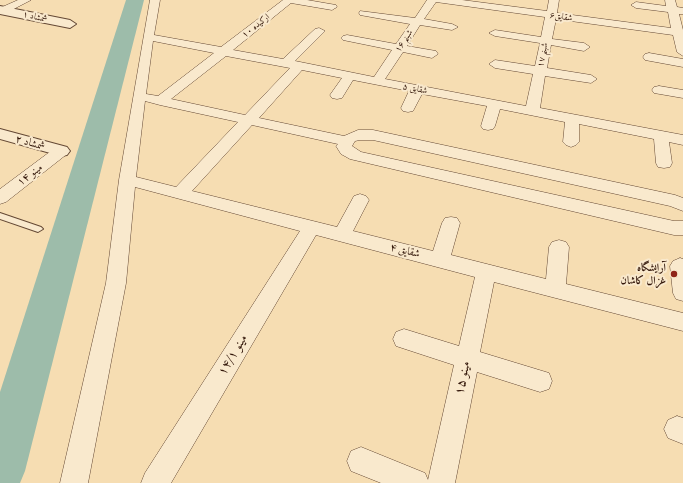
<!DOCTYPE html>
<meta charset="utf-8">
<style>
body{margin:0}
canvas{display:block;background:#f6ddb2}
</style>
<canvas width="683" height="483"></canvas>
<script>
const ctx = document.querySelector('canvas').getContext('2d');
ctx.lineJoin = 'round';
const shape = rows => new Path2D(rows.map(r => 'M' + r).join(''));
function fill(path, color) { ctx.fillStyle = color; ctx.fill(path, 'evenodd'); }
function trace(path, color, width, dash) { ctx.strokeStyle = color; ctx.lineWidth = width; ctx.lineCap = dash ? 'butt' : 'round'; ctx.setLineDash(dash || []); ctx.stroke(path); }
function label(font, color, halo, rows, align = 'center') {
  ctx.font = font + ' "IM FELL Great Primer",Amiri,serif'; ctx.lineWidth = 4; ctx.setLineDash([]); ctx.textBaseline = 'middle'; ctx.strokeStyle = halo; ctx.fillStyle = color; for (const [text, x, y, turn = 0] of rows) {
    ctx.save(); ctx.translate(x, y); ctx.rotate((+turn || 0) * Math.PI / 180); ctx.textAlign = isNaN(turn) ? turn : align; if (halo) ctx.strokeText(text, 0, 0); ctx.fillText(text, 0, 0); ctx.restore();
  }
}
fill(shape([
 [126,0,144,0,25,471,20,483,0,483,0,392,126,0]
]), '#9dbcaa');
const service = shape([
 [0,213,41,227,43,229,38,232,0,219,0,213]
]);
const minor = shape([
 [18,0,31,0,8,12,0,12,0,8,18,0],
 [150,0,160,0,154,35,221,47,283,0,307,0,336,5,337,7,332,10,291,3,233,50,283,59,315,29,319,28,325,31,295,61,374,77,392,50,343,40,341,38,343,36,347,35,396,44,410,24,360,15,359,13,360,11,415,18,427,0,462,0,547,11,549,0,559,0,557,13,671,28,668,12,636,8,631,5,636,2,666,6,665,0,675,0,677,7,683,8,683,14,679,14,683,30,683,56,677,52,673,35,556,19,552,39,584,43,590,47,584,51,551,45,547,68,591,75,597,79,591,83,545,76,540,108,683,135,683,145,669,142,672,163,670,167,664,168,658,167,656,163,654,139,579,124,579,142,576,145,571,147,566,145,563,142,565,122,500,109,495,126,493,129,488,130,483,129,481,126,487,106,422,94,413,111,408,112,403,111,401,108,409,91,353,80,342,98,337,99,332,98,330,95,342,78,302,70,259,118,344,136,358,130,373,130,675,195,683,198,683,211,670,206,373,140,360,140,355,141,352,146,361,152,674,221,683,221,683,235,674,235,350,159,341,154,336,146,338,144,252,125,192,191,337,227,354,196,360,194,366,196,369,200,353,231,433,251,442,223,445,218,451,217,457,218,460,223,451,255,546,279,549,247,552,242,559,240,566,242,569,247,566,284,683,313,683,331,494,282,480,352,549,373,552,381,549,389,540,392,477,372,455,483,381,483,351,471,347,461,351,451,361,447,425,473,428,480,454,365,396,346,393,339,396,332,404,329,459,346,475,277,316,235,171,483,141,483,145,473,300,231,135,187,126,283,88,483,60,483,106,283,119,180,150,0],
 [436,2,545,17,541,37,495,30,489,33,495,36,540,43,535,66,495,60,489,64,495,68,533,74,526,106,385,79,403,52,432,58,438,54,436,51,407,46,420,25,452,30,458,27,452,24,424,19,436,2],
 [153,41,214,53,158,96,146,94,153,41],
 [226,56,290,68,245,115,171,99,226,56],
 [145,101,160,105,238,122,176,187,136,177,145,101],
 [649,53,683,59,683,67,645,60,643,57,645,54,649,53],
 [659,86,683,90,683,98,654,93,652,90,654,87,659,86],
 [61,146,67,148,69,151,67,154,6,202,0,204,0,189,55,148,61,146],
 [680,258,683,259,683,301,676,299,673,293,670,266,673,261,680,258],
 [677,416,683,418,683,444,668,438,664,429,668,420,677,416]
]);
const tertiary = shape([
 [0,6,70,20,76,24,70,28,0,14,0,6],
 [0,129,67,147,70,151,67,155,61,156,0,139,0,129]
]);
trace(service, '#644834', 2);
trace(minor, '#644834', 1);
trace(tertiary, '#644834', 2);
fill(service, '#f9e9cd');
fill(minor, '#f9e9cd');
fill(tertiary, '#f9e9cd');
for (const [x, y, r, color] of [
 [674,274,4,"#8f2418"]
]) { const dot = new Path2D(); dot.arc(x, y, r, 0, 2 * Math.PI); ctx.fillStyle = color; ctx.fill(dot); trace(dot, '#f9e9cd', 1.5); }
label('9px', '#33170a', '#f9e9cd', [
 ["شمشاد ۱",35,17,12],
 ["شقایق۶",561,17,8],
 ["ارکیده ۱۰",256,26,-38],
 ["شبنم ۱۶",404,41,-56],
 ["شبنم ۱۷",543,55,-79],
 ["شقایق ۵",415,89,11]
]);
label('11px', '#33170a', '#f9e9cd', [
 ["شمشاد ۲",30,143,16],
 ["مینو ۱۴",30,175,-37],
 ["شقایق ۴",405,251,14]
]);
label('bold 11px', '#33170a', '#f9e9cd', [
 ["آرایشگاه",666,268],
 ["غزال کاشان",666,281]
], 'right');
label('13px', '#33170a', '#f9e9cd', [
 ["مینو ۱۴/۱",233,355,-59],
 ["مینو ۱۵",463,378,-78]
]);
</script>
